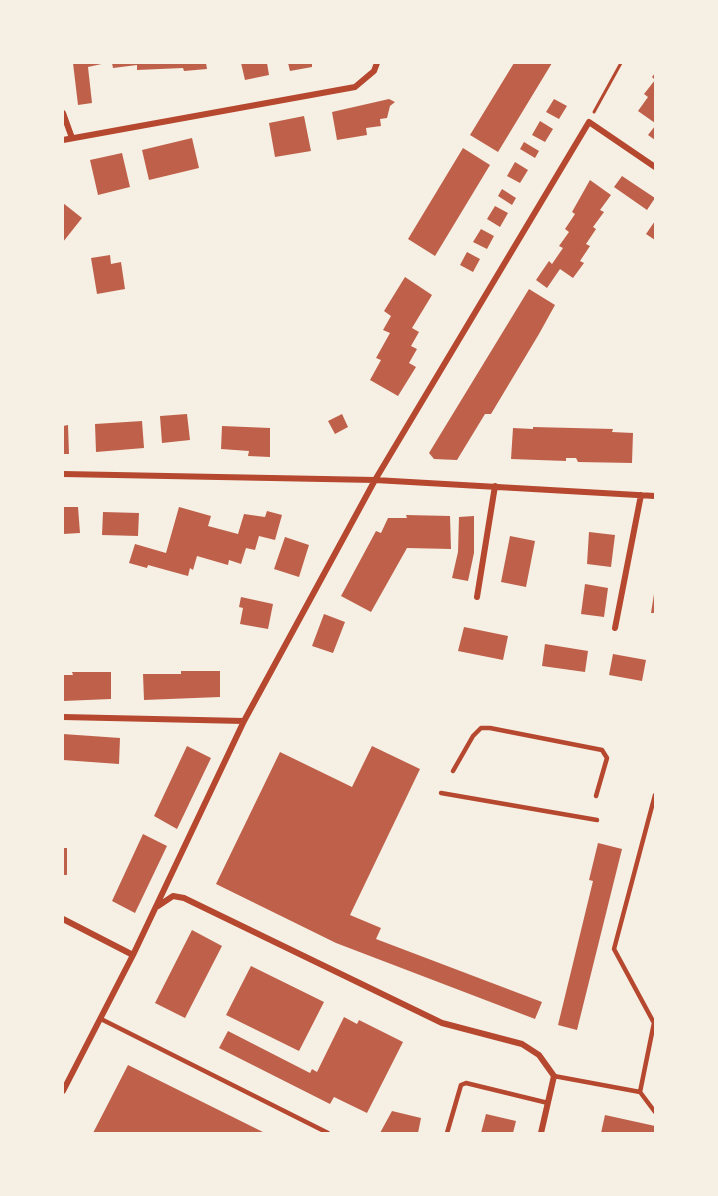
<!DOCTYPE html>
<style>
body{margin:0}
#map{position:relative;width:718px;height:1196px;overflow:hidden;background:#f6efe4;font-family:"Source Sans 3",sans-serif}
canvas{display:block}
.frame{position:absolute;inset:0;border:64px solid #f6efe4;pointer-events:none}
</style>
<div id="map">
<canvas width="718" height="1196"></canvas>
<div class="frame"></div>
</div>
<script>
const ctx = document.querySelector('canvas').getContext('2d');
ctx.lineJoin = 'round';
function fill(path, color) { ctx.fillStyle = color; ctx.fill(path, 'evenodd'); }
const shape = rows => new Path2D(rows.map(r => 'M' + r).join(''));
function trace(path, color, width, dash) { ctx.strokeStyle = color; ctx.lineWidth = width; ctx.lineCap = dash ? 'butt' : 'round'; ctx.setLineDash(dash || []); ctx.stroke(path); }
fill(shape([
 [73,63,106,63,88,67,92,103,78,105],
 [112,63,206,63,207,69,184,71,183,68,137,70,137,65,113,68],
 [241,63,267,63,269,75,245,80],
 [288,63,312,63,312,67,290,71],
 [514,63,552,63,498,152,470,135],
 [655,73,655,123,638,111,648,97,644,94,655,80,652,77],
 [389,99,395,102,390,106,387,118,380,119,381,126,366,128,367,135,337,140,332,112],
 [554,99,567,106,559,119,546,112],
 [304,116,311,151,275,157,269,123],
 [540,121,553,129,545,142,532,135],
 [655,126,655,140,648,135],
 [192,138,199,168,149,180,142,150],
 [524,142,539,151,535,158,520,149],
 [463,148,490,165,435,256,408,239],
 [122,153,130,187,98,195,90,160],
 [515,162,528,170,520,183,507,176],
 [622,176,655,198,647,210,614,187],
 [590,180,611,195,600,210,604,212,593,227,596,229,586,244,590,246,580,261,584,263,573,278,560,269,547,288,536,280,549,261,552,264,563,248,559,246,569,232,565,229,575,214,572,212],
 [502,189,516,198,512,205,498,196],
 [63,203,82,218,63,242],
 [495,206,508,213,500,227,487,219],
 [655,221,655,240,646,234],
 [481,229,494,236,487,249,473,242],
 [467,252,480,259,473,272,460,265],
 [110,255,111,264,121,262,125,289,97,294,91,258],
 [405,277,432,295,412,328,419,332,411,346,417,349,409,363,416,367,398,396,370,380,381,360,376,358,390,333,383,330,391,316,384,311],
 [529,289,555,305,539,334,491,414,485,414,457,460,434,459,429,453],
 [187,414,190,440,162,443,160,416],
 [342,414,348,427,335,434,328,421],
 [142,421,144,448,96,452,95,424],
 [68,425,69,454,63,454,63,426],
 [222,426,270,428,270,457,248,456,249,451,221,449],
 [533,427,613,429,612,432,633,433,632,463,578,462,576,458,566,458,566,461,511,459,513,428,533,429],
 [63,507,78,507,80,533,63,534],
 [179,507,211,516,208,526,238,534,244,514,265,517,267,511,282,515,275,540,259,536,255,550,246,548,241,564,229,560,228,565,197,556,193,570,190,568,188,576,148,565,147,568,129,563,135,544,166,553],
 [103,512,139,513,138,536,102,535],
 [406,515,450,516,451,549,407,548,371,612,341,596,376,531,381,533,388,518,407,518],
 [474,516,474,553,468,581,452,578,458,552,459,517],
 [589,532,615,535,611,567,587,564],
 [510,536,535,541,526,587,501,582],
 [285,537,309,545,299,577,274,569],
 [585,584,608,588,604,617,581,614],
 [654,594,655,594,655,613,651,613],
 [241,597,273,604,268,629,240,624,243,608,239,607],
 [324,614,345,622,333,653,312,646],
 [464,627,508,636,503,660,458,651],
 [545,644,588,651,585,672,542,666],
 [613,654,646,660,642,681,609,675],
 [181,671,220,671,220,697,144,700,143,674,181,674],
 [72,672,111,672,111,699,63,701,63,675,73,675],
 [63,734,120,738,119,764,63,760],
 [187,746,211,758,177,829,154,816],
 [372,746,420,769,350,915,381,928,376,939,542,1002,535,1019,336,943,216,884,280,752,352,787],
 [143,834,167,846,135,913,112,901],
 [598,843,622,849,577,1030,558,1025,593,881,589,880],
 [63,848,67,848,67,875,63,875],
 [192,930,222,946,185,1018,155,1003],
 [251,966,324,1002,299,1051,226,1015],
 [344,1017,357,1024,359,1020,403,1042,367,1113,334,1097,330,1104,219,1048,228,1031,310,1073,312,1069,317,1072],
 [128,1065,265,1133,93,1133],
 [392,1111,421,1118,418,1133,380,1133],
 [486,1114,516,1121,513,1133,481,1133],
 [605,1115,655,1126,655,1133,601,1133]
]), '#bf614a');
trace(shape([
 [594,112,621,63]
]), '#b5482f', 3);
trace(shape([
 [453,771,473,736,481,728,490,728,602,750,607,758,596,796],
 [441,793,597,820],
 [101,1019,328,1133],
 [554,1076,640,1092,655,1112],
 [640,1092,654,1023,614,949,655,795],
 [447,1133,461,1085,466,1083,548,1103]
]), '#b5482f', 4.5);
trace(shape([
 [63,113,72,138],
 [63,140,355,87,374,71,377,63],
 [63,474,375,480,655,496],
 [477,597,495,486],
 [615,628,641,495],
 [63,717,244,721],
 [158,906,173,896,184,898,442,1023,522,1044,539,1055,554,1076,541,1133],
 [63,919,133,955],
 [63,1091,133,955,244,721,375,480,589,122,655,167]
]), '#b5482f', 6);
</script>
